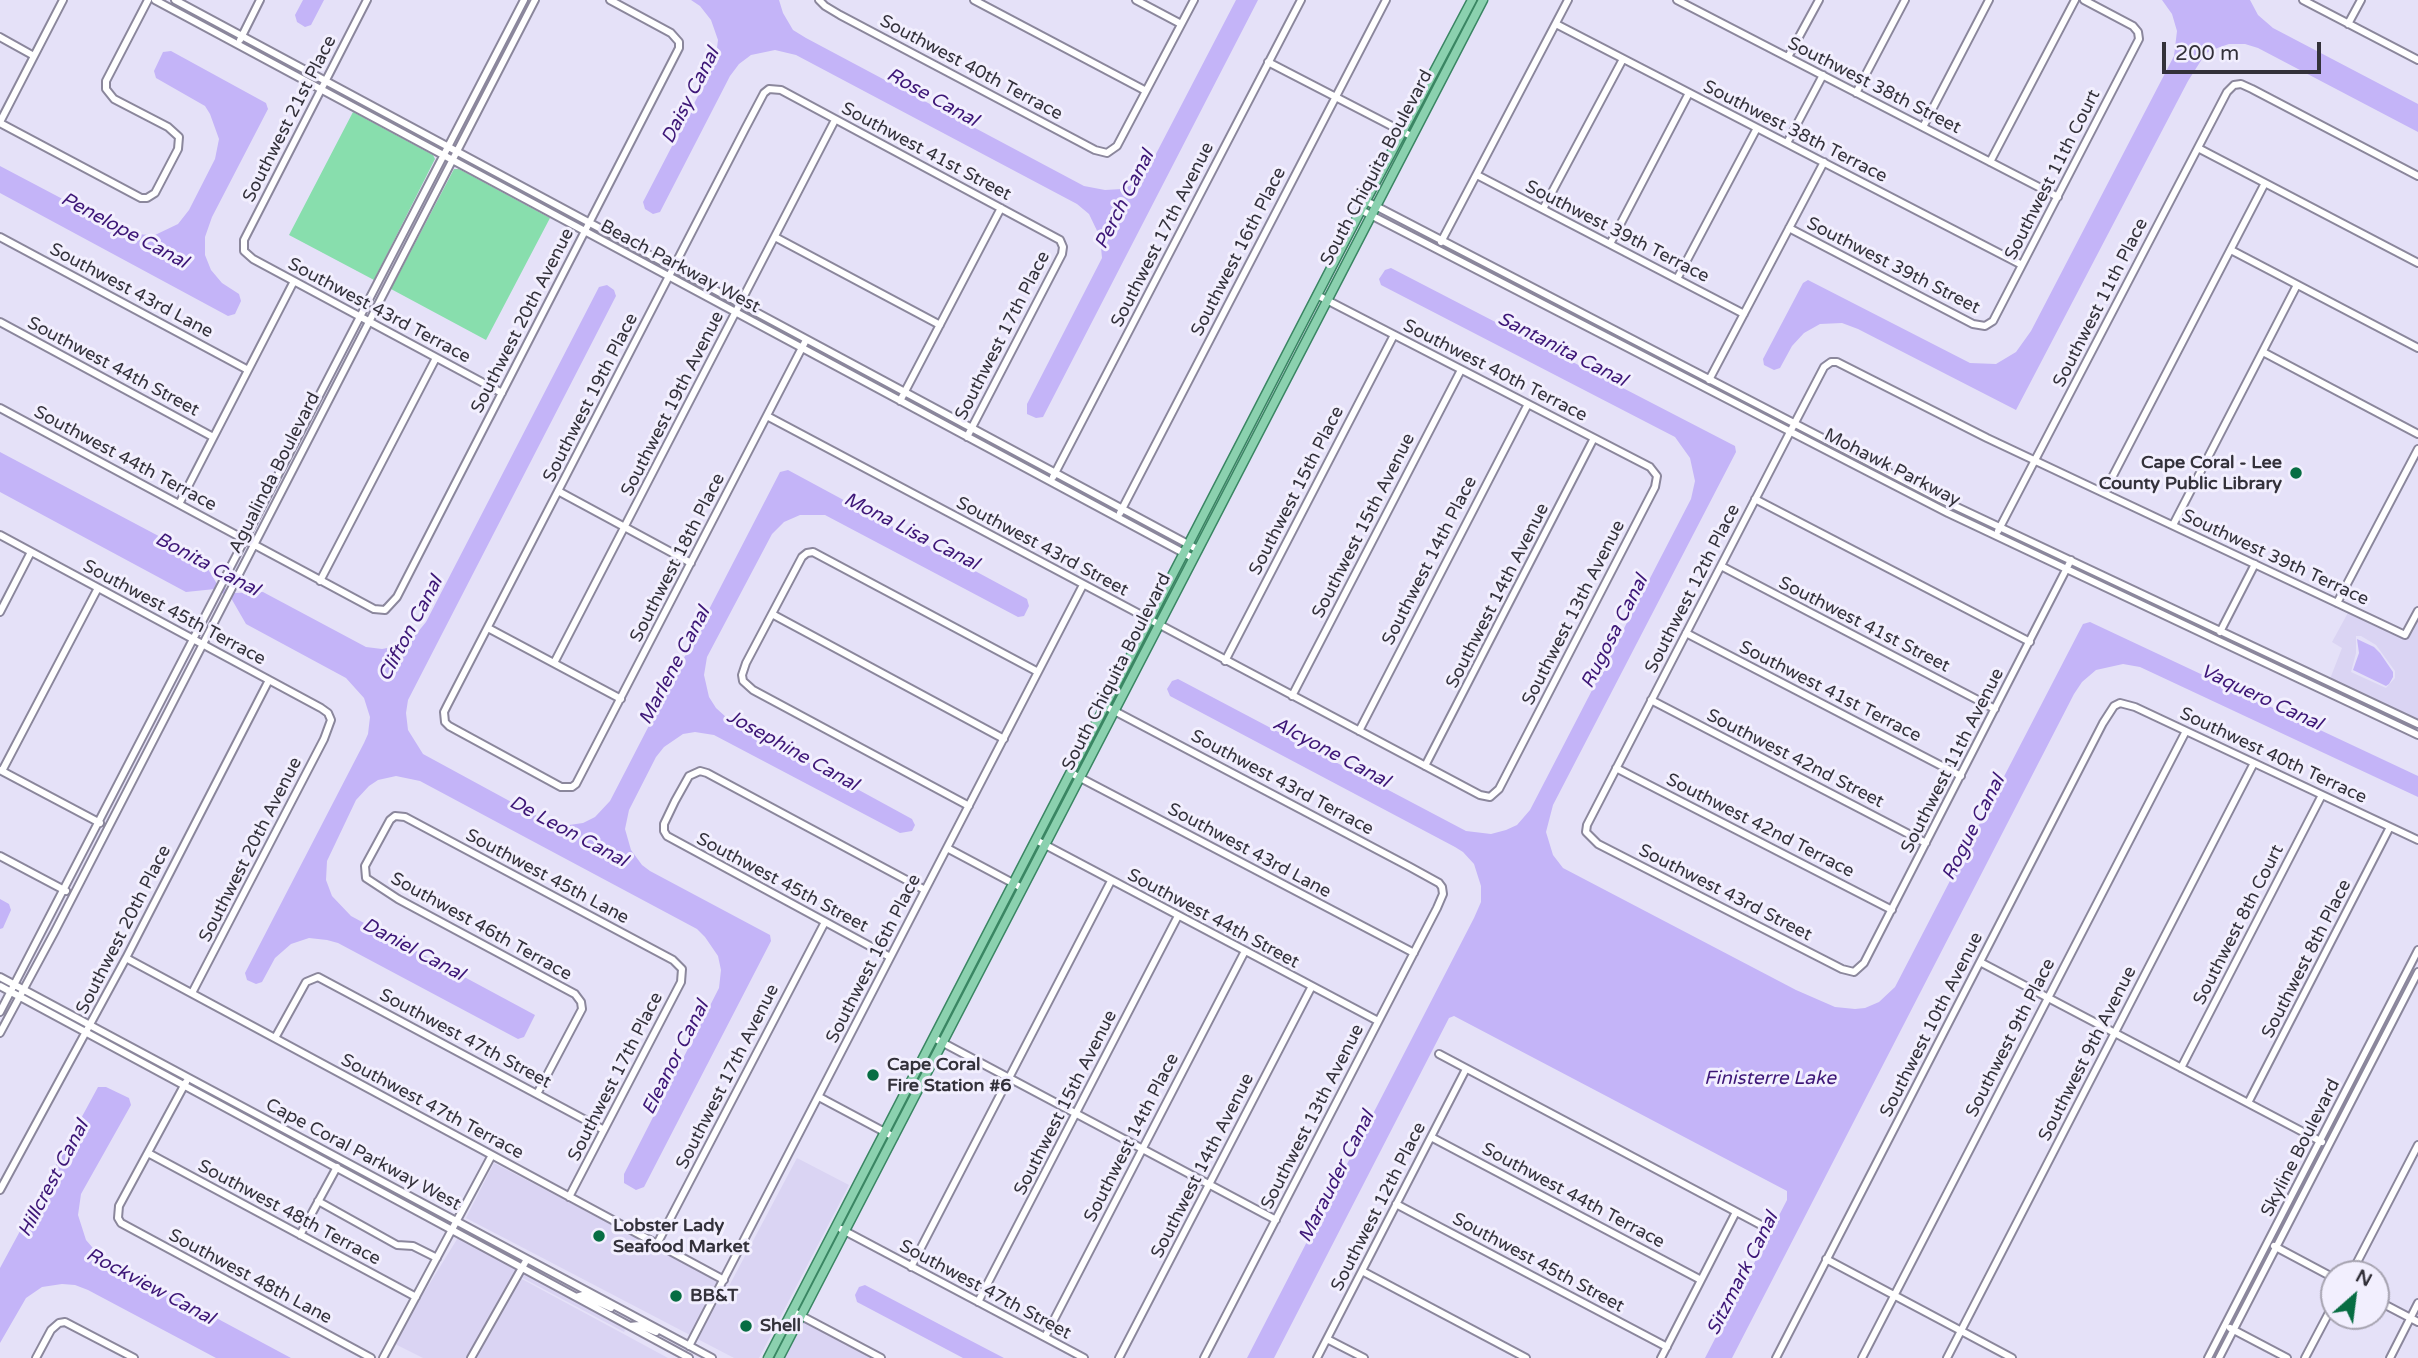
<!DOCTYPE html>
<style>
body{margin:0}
#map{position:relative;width:2418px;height:1358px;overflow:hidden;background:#e5e1f8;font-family:"Varela Round",sans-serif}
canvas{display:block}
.north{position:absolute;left:2320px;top:1260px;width:70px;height:70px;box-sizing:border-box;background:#f2effe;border:2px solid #a6a3b0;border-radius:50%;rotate:28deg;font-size:19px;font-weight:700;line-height:28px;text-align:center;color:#33313a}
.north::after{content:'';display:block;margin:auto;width:24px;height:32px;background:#076d43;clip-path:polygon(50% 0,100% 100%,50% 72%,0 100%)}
.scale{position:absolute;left:2162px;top:42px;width:159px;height:32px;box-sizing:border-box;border:4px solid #33313a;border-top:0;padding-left:9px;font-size:21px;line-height:24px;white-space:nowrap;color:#33313a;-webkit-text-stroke:5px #f2effe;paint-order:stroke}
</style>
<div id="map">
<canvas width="2418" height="1358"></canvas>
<div class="north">N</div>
<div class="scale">200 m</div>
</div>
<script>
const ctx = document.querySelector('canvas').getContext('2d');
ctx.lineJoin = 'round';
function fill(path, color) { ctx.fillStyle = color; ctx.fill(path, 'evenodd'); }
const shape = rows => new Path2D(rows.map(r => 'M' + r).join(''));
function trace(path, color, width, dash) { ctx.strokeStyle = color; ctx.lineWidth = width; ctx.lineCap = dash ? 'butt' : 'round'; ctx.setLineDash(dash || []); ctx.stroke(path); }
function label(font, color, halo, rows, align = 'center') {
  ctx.font = font + ' "Varela Round",sans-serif'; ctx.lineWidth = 6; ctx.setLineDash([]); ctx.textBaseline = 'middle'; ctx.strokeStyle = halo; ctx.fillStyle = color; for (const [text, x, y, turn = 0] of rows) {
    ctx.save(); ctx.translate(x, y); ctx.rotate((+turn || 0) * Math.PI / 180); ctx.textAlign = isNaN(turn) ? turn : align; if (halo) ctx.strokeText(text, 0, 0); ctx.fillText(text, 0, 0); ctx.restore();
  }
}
fill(shape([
 [2350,609,2409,636,2418,619,2418,721,2330,679,2342,648,2332,642],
 [2356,636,2361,636,2376,645,2395,671,2395,678,2386,688,2351,672,2356,653],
 [797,1158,849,1185,759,1358,734,1358,466,1218,494,1163,729,1286],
 [459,1236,626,1328,624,1332,519,1276,474,1358,423,1358,393,1343],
 [520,1278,668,1358,477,1358],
 [804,1318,871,1358,782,1358]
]), '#dad4f3');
fill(shape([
 [353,112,433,155,435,159,374,280,289,235],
 [454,169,459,169,550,218,486,340,391,289]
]), '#88dead');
fill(shape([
 [303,0,324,0,311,25,305,27,297,22,295,15],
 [691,0,779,0,783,13,793,30,806,38,1084,186,1105,190,1122,189,1132,185,1145,175,1236,0,1258,0,1043,417,1036,418,1027,414,1027,404,1102,258,1100,237,1089,214,1077,204,796,55,775,50,751,55,739,64,730,76,660,212,653,214,645,209,643,202,712,69,716,56,718,40,711,20,700,6],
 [2162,0,2250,0,2258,15,2273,28,2418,104,2418,132,2258,48,2245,44,2229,44,2220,47,2208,52,2202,59,2188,81,2016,410,1858,329,1842,323,1820,324,1804,333,1792,346,1780,368,1774,370,1764,365,1763,359,1803,283,1808,280,1970,363,1996,364,2016,352,2031,331,2174,56,2177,31,2172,14],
 [171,51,266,103,268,109,212,217,205,237,205,255,211,270,222,283,239,294,241,301,235,314,228,316,0,193,0,166,129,234,155,235,178,224,189,210,215,159,219,139,210,114,205,106,156,78,154,71,163,52],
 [1391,268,1735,446,1736,452,1553,805,1546,832,1553,855,1563,868,1796,990,1835,1007,1855,1009,1865,1008,1879,1002,1895,987,2083,624,2090,622,2418,776,2418,797,2140,667,2123,664,2096,670,2082,682,2074,694,1732,1358,1705,1358,1787,1200,1787,1191,1454,1016,1449,1018,1274,1358,1247,1358,1474,918,1481,902,1481,886,1474,864,1463,852,1455,847,1170,696,1167,689,1172,681,1178,679,1466,831,1491,834,1506,830,1517,825,1530,810,1691,499,1695,481,1690,458,1675,437,1381,285,1379,279,1385,270],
 [607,285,614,290,616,296,408,700,406,713,408,730,423,754,550,823,569,825,583,823,595,817,610,801,780,472,788,470,1027,599,1029,606,1024,616,1018,617,825,515,800,515,784,522,772,534,707,657,704,675,709,697,716,708,727,718,912,819,915,825,912,831,900,833,714,735,695,732,683,734,664,747,656,757,629,810,625,829,631,850,642,865,650,871,770,935,771,941,644,1187,636,1190,624,1183,624,1174,719,988,721,970,718,956,705,937,697,929,420,781,396,776,378,780,369,786,356,800,327,861,326,880,332,896,351,916,535,1015,524,1037,518,1039,338,943,327,940,309,938,291,944,275,958,262,982,256,984,247,980,245,973,364,743,368,734,370,717,364,698,346,678,246,624,231,598,215,589,186,592,0,492,0,452,202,559,217,584,234,593,263,592,366,647,382,649,397,646,413,638,426,622,599,287],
 [2357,639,2374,647,2380,653,2393,672,2393,677,2389,684,2386,686,2353,670,2359,653],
 [0,899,9,904,11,910,3,928,0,929],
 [98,1087,106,1087,129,1098,131,1105,81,1194,78,1215,86,1240,92,1247,108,1260,291,1358,216,1358,88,1290,75,1285,62,1284,42,1287,26,1298,0,1343,0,1268],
 [865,1285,956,1333,1004,1358,963,1358,857,1302,855,1295,859,1287]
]), '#c4b4f8');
const minor = shape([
 [155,0,1193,558],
 [175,0,1197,549],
 [367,0,244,240,244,251,253,259,502,393],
 [819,0,825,6,840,15,1095,150,1107,153,1117,146,1194,0],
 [974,0,1146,91],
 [1136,0,1181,24],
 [1677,0,2058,197],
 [2303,0,2418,60],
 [1556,24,2022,265],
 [2348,24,2361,0],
 [0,37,34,56],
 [240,40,260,0],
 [1788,57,1819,0],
 [1268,62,1411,136],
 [1856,93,1905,0],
 [0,122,63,0],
 [0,123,141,198,147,198,155,193,178,149,179,137,168,127,114,99,106,89,106,81,148,0],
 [1923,127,1989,0],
 [1787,143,1823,75],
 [2198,148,2418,263],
 [1990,162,2075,0],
 [1477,175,1744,314],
 [1366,201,1940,499,2418,724],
 [1543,209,1623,59],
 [1361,210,1948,513,2418,735],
 [1789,228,1973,324,1985,326,1993,321,2139,39,2138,32,2133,26,2084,0],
 [0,237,248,370],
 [775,237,940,325],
 [1441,242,1568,0],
 [1610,244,1689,93],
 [2231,250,2418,348],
 [1677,279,1757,128],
 [0,322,213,437],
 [806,340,576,784,572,787,561,787,449,726,445,722,444,712,447,706,745,129,764,93,769,89,781,90,1060,240,1063,247,1062,254,967,437],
 [2263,352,2418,434],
 [1709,380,1824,162],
 [900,401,1001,208],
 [0,408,374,609,385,610,397,597,679,48,679,42,671,33,610,0],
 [767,416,1480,795,1490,797,1499,789,1655,487,1657,476,1650,467,1317,295],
 [1053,477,1301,0],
 [558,491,691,563],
 [2104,493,2265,183],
 [1755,499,2030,642],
 [179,504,294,281],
 [1120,513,1386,0],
 [2173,525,2297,285],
 [1998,531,2227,92,2234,85,2241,84,2252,89,2418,176],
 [0,535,321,708,328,713,331,720,324,739,192,993],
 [2071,560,1864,963,1854,972,1842,969,1598,844,1586,832,1587,825,1788,436,1824,367,1831,362,1837,362,1987,438,2405,635,2418,611],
 [1721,566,1995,709],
 [320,581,436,358],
 [2337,603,2418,449],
 [0,612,31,552],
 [772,614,1004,739],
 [488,628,621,699],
 [2220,632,2255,564],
 [1686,633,1961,776],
 [1225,661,1394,335],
 [554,663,835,120],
 [1292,696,1461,370],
 [1651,700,1926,843],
 [1105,706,1410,867,1439,883,1442,887,1443,894,1437,908,1204,1358],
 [1359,731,1528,404],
 [1425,766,1594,438],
 [1616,768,1892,910],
 [0,770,100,823],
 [2,771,98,588],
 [1071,773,1414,953],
 [969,806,753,690,743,681,742,675,746,663,802,557,807,553,813,552,1038,672],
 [1036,840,1378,1021],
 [947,848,1022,888],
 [0,856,66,891],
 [890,957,667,836,664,831,664,824,675,801,689,776,700,771,707,773,925,890],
 [126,958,724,1280],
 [1980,962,2322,1142],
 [0,977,712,1358],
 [0,986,689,1358],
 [0,1012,524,0],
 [0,1033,55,931,535,0],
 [275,1038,306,982,318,977,604,1130],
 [934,1038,1276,1220],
 [1439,1054,1761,1225],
 [2181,1068,2322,795],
 [186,1082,119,1206,118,1218,121,1223,371,1358],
 [537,1094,582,1009,581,1002,575,994,398,899,366,878,365,866,390,820,395,816,405,817,673,960,682,969,681,982,569,1197],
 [819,1097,894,1137],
 [2248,1103,2390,827],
 [1431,1137,1701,1280],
 [148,1153,416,1297],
 [0,1190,126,958,269,680],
 [318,1201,397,1245,413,1246,437,1258],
 [1396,1204,1667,1347],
 [841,1229,1084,1358],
 [300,1235,337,1167],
 [657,1244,825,922],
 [2274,1246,2334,1278],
 [1826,1259,2012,1358],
 [911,1267,1111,881],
 [1362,1271,1526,1358],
 [2351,1274,2418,1145],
 [576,1297,583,1295,611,1308],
 [2376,1300,2418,1322],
 [978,1302,1178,916],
 [792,1311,881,1358],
 [630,1326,639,1325,656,1332],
 [2230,1328,2287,1358],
 [1045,1337,1245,951],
 [1327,1339,1364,1358],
 [689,1346,1083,585],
 [36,1358,51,1330,59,1323,65,1322,134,1358],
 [383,1358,492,1155],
 [471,1358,527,1259],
 [1119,1358,1312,986],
 [1317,1358,1466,1069],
 [1661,1358,1736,1212],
 [1776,1358,2103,723,2114,706,2120,703,2135,707,2418,840],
 [1862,1358,2186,731],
 [1947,1358,2254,763],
 [2208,1358,2418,950],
 [2219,1358,2418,972],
 [2305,1358,2334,1303],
 [2390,1358,2418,1303]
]);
const major = shape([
 [768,1358,1361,210,1472,0],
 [779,1358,1483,0]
]);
trace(minor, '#8b879c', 10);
trace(major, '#3a8663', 11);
trace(minor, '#fff', 6);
trace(major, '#8bd1af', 8);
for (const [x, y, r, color] of [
 [2296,473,7,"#076d43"],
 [873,1075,7,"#076d43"],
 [599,1236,7,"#076d43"],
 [676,1296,7,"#076d43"],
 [746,1326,7,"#076d43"]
]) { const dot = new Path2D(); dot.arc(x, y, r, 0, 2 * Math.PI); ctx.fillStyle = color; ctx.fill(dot); trace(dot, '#f2effe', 2.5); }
label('18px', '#33313a', '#f2effe', [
 ["Southwest 40th Terrace",971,68,28],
 ["Southwest 38th Street",1874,86,27],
 ["Southwest 21st Place",290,119,-63],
 ["Southwest 38th Terrace",1795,132,27],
 ["Southwest 41st Street",926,152,28],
 ["South Chiquita Boulevard",1377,168,-62],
 ["Southwest 11th Court",2053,175,-63],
 ["Southwest 39th Terrace",1617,232,27],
 ["Southwest 17th Avenue",1163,235,-63],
 ["Southwest 16th Place",1239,252,-63],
 ["Southwest 39th Street",1893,266,27],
 ["Beach Parkway West",680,267,28],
 ["Southwest 43rd Lane",131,291,28],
 ["Southwest 11th Place",2101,303,-63],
 ["Southwest 43rd Terrace",379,311,28],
 ["Southwest 20th Avenue",523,321,-63],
 ["Southwest 17th Place",1003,336,-63],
 ["Southwest 44th Street",113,367,28],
 ["Southwest 40th Terrace",1495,371,27],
 ["Southwest 19th Place",591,398,-63],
 ["Southwest 19th Avenue",673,404,-63],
 ["Southwest 44th Terrace",125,459,28],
 ["Mohawk Parkway",1892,468,27],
 ["Agualinda Boulevard",275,473,-63],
 ["Southwest 15th Place",1297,491,-63],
 ["Southwest 15th Avenue",1364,526,-63],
 ["Southwest 43rd Street",1042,547,28],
 ["Southwest 18th Place",678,558,-63],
 ["Southwest 39th Terrace",2275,558,25],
 ["Southwest 14th Place",1430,561,-63],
 ["Southwest 12th Place",1693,589,-63],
 ["Southwest 14th Avenue",1498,596,-63],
 ["Southwest 45th Terrace",174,613,28],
 ["Southwest 13th Avenue",1574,613,-63],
 ["Southwest 41st Street",1864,625,27],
 ["South Chiquita Boulevard",1117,672,-63],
 ["Southwest 41st Terrace",1830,692,27],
 ["Southwest 40th Terrace",2273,756,25],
 ["Southwest 42nd Street",1795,759,27],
 ["Southwest 11th Avenue",1953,761,-63],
 ["Southwest 43rd Terrace",1282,783,28],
 ["Southwest 42nd Terrace",1760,826,27],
 ["Southwest 20th Avenue",251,850,-63],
 ["Southwest 43rd Lane",1249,851,28],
 ["Southwest 45th Lane",547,877,28],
 ["Southwest 45th Street",782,883,28],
 ["Southwest 43rd Street",1725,893,27],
 ["Southwest 44th Street",1213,919,28],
 ["Southwest 8th Court",2239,925,-63],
 ["Southwest 46th Terrace",481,927,29],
 ["Southwest 20th Place",124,930,-63],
 ["Southwest 16th Place",874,959,-63],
 ["Southwest 8th Place",2307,959,-63],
 ["Southwest 10th Avenue",1932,1025,-63],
 ["Southwest 9th Place",2011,1038,-63],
 ["Southwest 47th Street",465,1039,28],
 ["Southwest 9th Avenue",2088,1054,-63],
 ["Southwest 17th Place",616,1077,-63],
 ["Southwest 17th Avenue",728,1077,-63],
 ["Southwest 15th Avenue",1066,1103,-63],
 ["Southwest 47th Terrace",432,1107,28],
 ["Southwest 13th Avenue",1313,1117,-63],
 ["Southwest 14th Place",1132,1138,-63],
 ["Skyline Boulevard",2301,1148,-63],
 ["Cape Coral Parkway West",363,1155,28],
 ["Southwest 14th Avenue",1203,1166,-63],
 ["Southwest 44th Terrace",1573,1196,28],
 ["Southwest 12th Place",1379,1207,-63],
 ["Southwest 48th Terrace",289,1213,28],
 ["Southwest 45th Street",1538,1263,28],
 ["Southwest 48th Lane",250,1277,28],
 ["Southwest 47th Street",985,1290,28]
]);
label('bold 18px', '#33313a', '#f2effe', [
 ["Cape Coral - Lee",2282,463,"right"],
 ["County Public Library",2282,484,"right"],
 ["Cape Coral",887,1065],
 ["Fire Station #6",887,1086],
 ["Lobster Lady",613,1226],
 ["Seafood Market",613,1247],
 ["BB&T",690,1296],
 ["Shell",760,1326]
], 'left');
label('italic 19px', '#3d1677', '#f2effe', [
 ["Daisy Canal",691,96,-63],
 ["Rose Canal",932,98,29],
 ["Perch Canal",1125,200,-63],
 ["Penelope Canal",124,231,28],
 ["Santanita Canal",1562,350,27],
 ["Mona Lisa Canal",911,532,27],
 ["Bonita Canal",207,565,28],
 ["Clifton Canal",411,629,-62],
 ["Rugosa Canal",1615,632,-63],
 ["Marlene Canal",675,666,-62],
 ["Vaquero Canal",2261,698,25],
 ["Josephine Canal",792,751,29],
 ["Alcyone Canal",1331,753,28],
 ["Rogue Canal",1974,828,-63],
 ["De Leon Canal",568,832,28],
 ["Daniel Canal",413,950,28],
 ["Eleanor Canal",676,1058,-63],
 ["Finisterre Lake",1770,1079],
 ["Marauder Canal",1337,1177,-63],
 ["Hillcrest Canal",54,1179,-62],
 ["Sitzmark Canal",1743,1274,-63],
 ["Rockview Canal",150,1287,28]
]);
</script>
